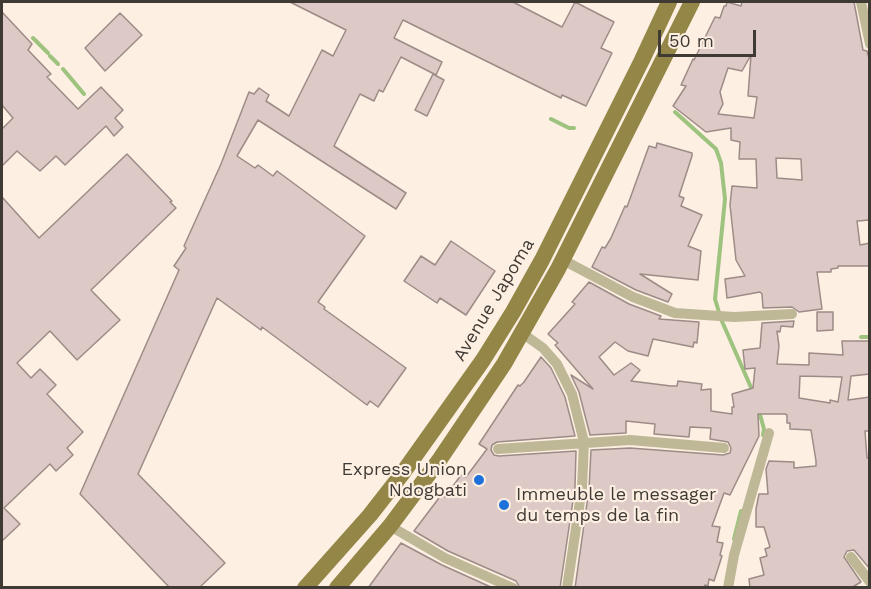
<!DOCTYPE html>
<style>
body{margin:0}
#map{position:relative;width:871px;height:589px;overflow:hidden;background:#fdefe2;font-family:"Work Sans",sans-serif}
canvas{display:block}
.frame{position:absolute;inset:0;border:3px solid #403a35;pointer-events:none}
.scale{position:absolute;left:658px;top:30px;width:98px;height:27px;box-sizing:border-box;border:3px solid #403a35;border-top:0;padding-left:8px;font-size:18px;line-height:21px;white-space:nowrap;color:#403a35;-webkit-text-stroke:4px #fdefe2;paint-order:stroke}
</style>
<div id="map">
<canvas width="871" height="589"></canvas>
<div class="frame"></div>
<div class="scale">50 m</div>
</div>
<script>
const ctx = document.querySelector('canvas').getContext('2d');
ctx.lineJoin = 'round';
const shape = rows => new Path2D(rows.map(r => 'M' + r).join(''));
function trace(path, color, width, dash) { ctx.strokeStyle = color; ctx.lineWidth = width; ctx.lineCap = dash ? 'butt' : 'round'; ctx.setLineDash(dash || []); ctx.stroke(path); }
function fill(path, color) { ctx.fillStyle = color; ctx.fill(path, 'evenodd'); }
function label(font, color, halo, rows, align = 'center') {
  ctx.font = font + ' "Work Sans",sans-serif'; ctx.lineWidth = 4.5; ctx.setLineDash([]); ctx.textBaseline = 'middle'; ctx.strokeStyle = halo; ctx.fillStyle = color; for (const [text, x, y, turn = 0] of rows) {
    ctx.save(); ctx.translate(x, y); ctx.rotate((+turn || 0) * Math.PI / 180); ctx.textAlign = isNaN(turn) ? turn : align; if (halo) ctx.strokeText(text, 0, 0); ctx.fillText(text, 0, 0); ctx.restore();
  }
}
trace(shape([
 [33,38,48,53],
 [50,56,58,64],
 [63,69,84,94],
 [675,112,716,149,721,163,725,199,715,299,721,319,753,392],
 [551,119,569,128,574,128],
 [861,337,870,337],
 [759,411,764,429,763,435],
 [734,539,741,511]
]), '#9dc37f', 4);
const building = shape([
 [290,2,513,2,562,27,575,2,614,22,601,48,612,53,586,106,562,95,561,98,403,20,394,38,442,62,436,75,401,57,383,92,379,90,374,101,360,94,334,146,406,193,396,209,258,120,237,156,255,168,258,165,273,176,277,171,365,236,318,302,325,307,324,309,406,368,378,407,370,401,367,405,262,327,261,330,217,298,138,474,225,563,199,588,170,588,80,494,179,270,174,266,186,248,184,246,221,164,249,92,254,94,259,88,269,95,266,101,289,116,322,50,333,56,346,30,290,2],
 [727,2,741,6,742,2,854,2,863,50,867,51,870,62,870,220,857,221,860,245,870,243,870,266,838,266,838,268,831,269,831,272,817,272,822,309,799,312,792,307,763,308,762,294,760,292,727,298,725,279,745,276,736,260,730,205,732,186,757,188,756,159,739,159,740,142,731,140,731,128,706,132,673,106,686,86,681,85,693,59,694,60,715,17,720,18,724,6,726,6,727,2],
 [751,55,748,96,757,97,754,118,718,114,723,104,720,92,728,68,742,71,751,55],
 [776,158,801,159,802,180,777,178,776,158],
 [2,12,32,44,28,50,51,74,47,77,78,109,101,87,123,110,115,118,123,127,114,136,106,126,65,165,56,156,40,171,17,151,2,166,2,129,13,118,2,105,2,12],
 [120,13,142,35,105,71,85,48,120,13],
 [433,74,444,80,427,116,415,110,433,74],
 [657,143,692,153,692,156,679,196,684,198,681,206,702,215,688,246,701,251,698,280,640,274,672,294,668,302,636,290,592,267,602,247,605,248,611,238,625,206,627,207,649,146,656,148,657,143],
 [127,154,172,201,170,202,176,208,91,290,120,320,77,360,50,331,17,363,31,378,40,369,56,385,47,394,83,432,67,448,73,455,56,471,50,464,4,508,20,524,2,541,2,197,39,238,127,154],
 [451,241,495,271,466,315,440,298,437,303,404,281,421,256,435,265,451,241],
 [589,282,629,304,661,316,659,319,699,322,697,343,694,342,693,347,653,339,648,356,628,351,615,342,599,357,614,375,631,363,640,370,631,381,671,386,677,386,678,381,702,384,701,390,711,389,711,411,732,414,732,407,734,407,732,394,753,388,755,368,745,369,743,350,760,348,762,323,794,321,793,327,781,326,780,332,777,331,779,346,777,364,809,365,809,353,843,355,842,341,870,341,870,374,851,376,848,400,870,397,870,431,865,431,867,458,870,458,870,569,854,550,847,551,844,557,861,582,851,588,750,588,749,579,764,575,760,558,767,556,765,549,770,547,764,527,756,527,756,509,759,494,768,494,766,469,769,461,794,462,794,468,816,466,816,461,811,430,790,429,790,423,787,423,787,415,785,414,758,414,759,436,730,495,724,493,712,526,720,527,717,542,723,543,720,555,722,556,714,581,709,579,708,586,705,585,704,588,575,588,589,489,591,450,630,448,723,455,730,453,731,448,728,442,710,439,711,428,690,427,689,437,654,434,655,424,626,421,626,433,590,435,579,392,571,375,593,389,555,345,558,343,548,334,575,304,572,302,589,282],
 [800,376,842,377,838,402,830,400,830,403,799,398,800,376],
 [817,312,833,312,833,330,817,331,817,312],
 [541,357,551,368,565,397,575,436,497,442,492,445,491,450,494,455,499,456,576,451,575,487,560,588,520,588,516,581,448,551,414,531,442,494,445,497,461,475,466,477,487,449,479,444,518,385,520,386,524,382,541,357],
 [401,543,442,565,493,588,368,588,401,543]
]);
fill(building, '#ddc9c5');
trace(building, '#9d8b87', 1.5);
trace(shape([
 [861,2,870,44],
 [563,260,633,297,675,313,734,317,792,314],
 [522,333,543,348,557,364,572,394,584,442,582,488,567,588],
 [498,449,630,440,724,448],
 [390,526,445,558,513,588],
 [851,557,870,582],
 [728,588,734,555,769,433]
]), '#beb897', 10);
trace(shape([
 [305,588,370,515,402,474,483,360,513,312,542,260,642,60,669,2],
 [337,588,390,526,440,459,504,364,558,269,692,2]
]), '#938646', 16);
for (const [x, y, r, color] of [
 [479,480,6,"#1e71db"],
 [504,505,6,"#1e71db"]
]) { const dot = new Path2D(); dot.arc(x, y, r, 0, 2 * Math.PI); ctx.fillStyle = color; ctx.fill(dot); trace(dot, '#fdefe2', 2); }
label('18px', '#403a35', '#fdefe2', [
 ["Avenue Japoma",494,300,-59]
]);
label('18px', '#403a35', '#fdefe2', [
 ["Express Union",467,470],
 ["Ndogbati",467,491],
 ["Immeuble le messager",516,495,"left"],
 ["du temps de la fin",516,516,"left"]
], 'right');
</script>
